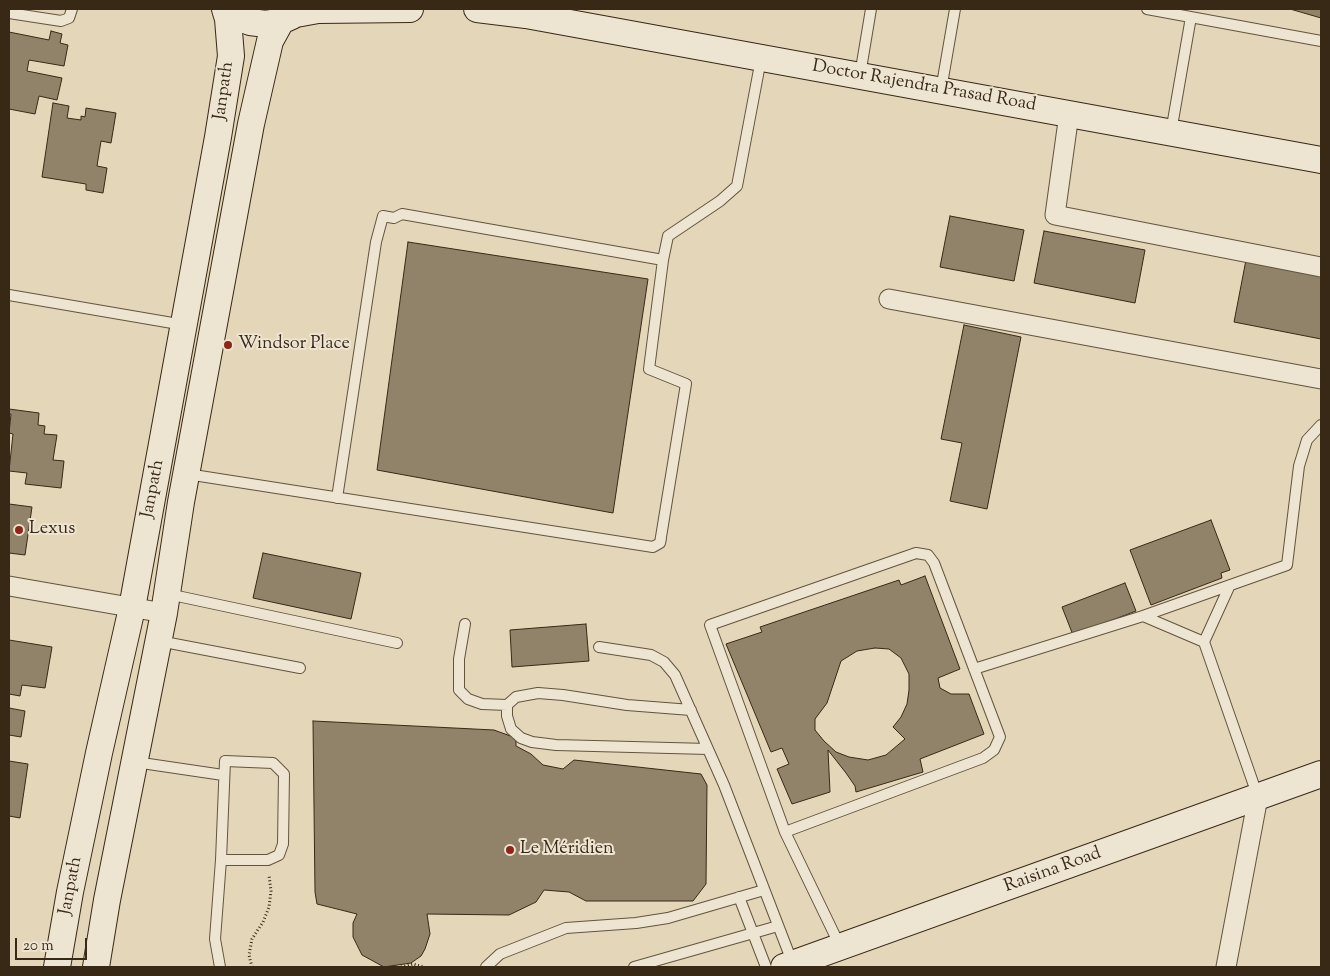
<!DOCTYPE html>
<meta charset="utf-8">
<style>
body{margin:0}
#map{position:relative;width:1330px;height:976px;overflow:hidden;background:#e4d6b8;font-family:"Sorts Mill Goudy",serif}
canvas{display:block}
.frame{position:absolute;inset:0;border:10px solid #382816;pointer-events:none}
.scale{position:absolute;left:15px;top:938px;width:72px;height:22px;box-sizing:border-box;border:2px solid #382816;border-top:0;padding-left:6px;font-size:15px;line-height:18px;white-space:nowrap;color:#382816;-webkit-text-stroke:4px #ede4d1;paint-order:stroke}
</style>
<div id="map">
<canvas width="1330" height="976"></canvas>
<div class="frame"></div>
<div class="scale">20 m</div>
</div>
<script>
const ctx = document.querySelector('canvas').getContext('2d');
ctx.lineJoin = 'round';
function fill(path, color) { ctx.fillStyle = color; ctx.fill(path, 'evenodd'); }
const shape = rows => new Path2D(rows.map(r => 'M' + r).join(''));
function trace(path, color, width, dash) { ctx.strokeStyle = color; ctx.lineWidth = width; ctx.lineCap = dash ? 'butt' : 'round'; ctx.setLineDash(dash || []); ctx.stroke(path); }
function label(font, color, halo, rows, align = 'center') {
  ctx.font = font + ' "Sorts Mill Goudy",serif'; ctx.lineWidth = 4; ctx.setLineDash([]); ctx.textBaseline = 'middle'; ctx.strokeStyle = halo; ctx.fillStyle = color; for (const [text, x, y, turn = 0] of rows) {
    ctx.save(); ctx.translate(x, y); ctx.rotate((+turn || 0) * Math.PI / 180); ctx.textAlign = isNaN(turn) ? turn : align; if (halo) ctx.strokeText(text, 0, 0); ctx.fillText(text, 0, 0); ctx.restore();
  }
}
const building = shape([
 [1290,9,1321,9,1321,18,1290,9],
 [51,31,62,34,60,43,68,45,64,66,29,60,27,71,62,78,57,100,39,96,35,114,9,109,9,32,49,40,51,31],
 [53,103,69,106,67,118,81,120,81,116,85,117,86,108,116,113,111,143,101,141,97,166,107,168,103,193,86,190,86,184,42,177,53,103],
 [950,216,1024,230,1014,281,940,267,950,216],
 [1044,231,1145,250,1135,303,1034,283,1044,231],
 [408,242,648,279,613,513,377,470,408,242],
 [1246,260,1321,275,1321,339,1234,322,1246,260],
 [964,325,1021,337,987,509,950,501,962,443,941,439,964,325],
 [9,409,39,413,38,425,45,426,44,434,57,435,53,460,64,461,61,488,25,484,27,473,9,471,13,434,9,433,11,414,9,414,9,409],
 [9,504,32,507,25,555,9,553,9,504],
 [1211,520,1230,570,1221,573,1222,578,1151,605,1130,550,1211,520],
 [263,553,361,573,351,619,253,598,263,553],
 [925,576,960,669,938,678,940,688,951,694,969,694,984,734,920,759,923,772,856,792,855,786,846,773,828,750,830,792,792,804,777,769,789,764,782,748,771,752,726,644,762,632,760,627,899,580,901,585,925,576],
 [875,648,889,649,901,658,909,674,909,690,907,704,901,717,893,727,905,739,886,755,868,760,849,757,836,752,824,741,815,730,815,719,827,703,841,661,857,651,875,648],
 [1125,583,1136,611,1073,635,1062,607,1125,583],
 [586,624,589,661,512,667,510,630,586,624],
 [9,640,52,647,45,688,22,685,20,696,9,694,9,640],
 [9,708,25,711,21,737,9,735,9,708],
 [313,721,494,730,516,738,516,746,531,754,543,765,563,769,574,760,701,774,707,785,706,884,693,901,586,901,569,892,544,890,536,902,509,915,427,914,430,934,425,949,421,956,411,963,384,967,362,955,353,937,353,923,357,914,317,904,315,892,313,721],
 [9,761,28,764,20,818,9,816,9,761]
]);
fill(building, '#91826a');
trace(building, '#382816', 1);
const service = shape([
 [1147,9,1321,41],
 [9,13,61,21,69,18,72,9],
 [860,75,871,9],
 [941,90,955,9],
 [1171,132,1191,17],
 [9,295,184,325],
 [187,474,653,547,660,543,661,538],
 [337,498,376,242,383,216,394,218,402,214,663,260],
 [660,543,686,384,649,369,663,260,668,236,720,201,737,186,761,59],
 [168,594,397,643],
 [1143,616,1204,642,1230,585],
 [465,624,459,659,459,690,468,699,482,704,507,705],
 [159,641,300,668],
 [1204,642,1258,797],
 [599,647,651,655,664,662,675,675,724,785,793,964],
 [974,669,1143,616,1287,565,1299,466,1307,440,1321,425],
 [691,710,627,705,563,695,538,693,516,697,507,705,507,716,511,729,521,738,532,742,556,745,708,749],
 [135,762,223,775],
 [785,832,983,758,994,750,1000,737,934,563,928,555,916,553,710,625,785,832,840,946],
 [739,897,766,967],
 [220,967,215,939,221,860,225,761,273,763,284,774,283,844,279,855,268,860,221,860],
 [486,967,500,954,566,928,636,923,668,918,764,890],
 [634,967,778,926]
]);
const minor = shape([
 [1069,114,1055,215,1321,267],
 [889,299,1321,379],
 [9,586,164,613],
 [1226,967,1258,797]
]);
const secondary = shape([
 [227,9,236,16,250,22,266,24,281,21,292,16],
 [477,9,526,15,1321,160],
 [296,14,318,10,410,9],
 [57,967,70,892,99,753,132,608,218,137,231,56,228,19,225,9],
 [96,967,107,900,164,613,181,502,251,124,270,41,281,21],
 [784,967,1321,774]
]);
trace(service, '#63543e', 12);
trace(minor, '#63543e', 21);
trace(secondary, '#382816', 28);
trace(shape([
 [252,967,249,955,252,939,263,922,269,907,271,891,269,875],
 [401,967,413,964,424,967]
]), '#382816', 3, [1, 2.5]);
trace(service, '#ede4d1', 10);
trace(minor, '#ede4d1', 19);
trace(secondary, '#ede4d1', 26);
for (const [x, y, r, color] of [
 [228,345,5,"#8f2418"],
 [19,530,5,"#8f2418"],
 [510,850,5,"#8f2418"]
]) { const dot = new Path2D(); dot.arc(x, y, r, 0, 2 * Math.PI); ctx.fillStyle = color; ctx.fill(dot); trace(dot, '#ede4d1', 2); }
label('18px', '#382816', '#ede4d1', [
 ["Doctor Rajendra Prasad Road",924,87,10],
 ["Janpath",225,91,-82],
 ["Janpath",154,489,-79],
 ["Raisina Road",1053,871,-20],
 ["Janpath",72,886,-79]
]);
label('18px', '#382816', '#ede4d1', [
 ["Windsor Place",238,345],
 ["Lexus",29,530],
 ["Le Méridien",520,850]
], 'left');
</script>
